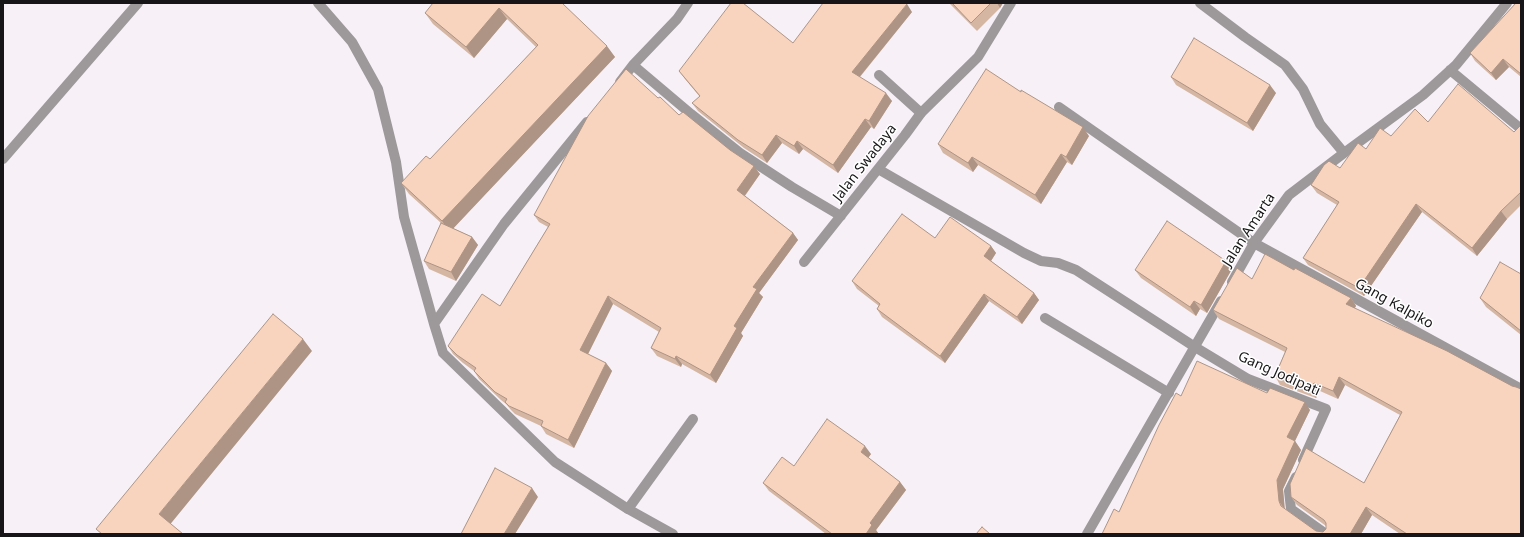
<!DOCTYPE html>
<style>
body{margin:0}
#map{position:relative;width:1524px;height:537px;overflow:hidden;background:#f7f1f7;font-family:"Noto Sans",sans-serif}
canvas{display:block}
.frame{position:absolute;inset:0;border:4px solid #171517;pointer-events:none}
</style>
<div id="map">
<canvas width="1524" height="537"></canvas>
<div class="frame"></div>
</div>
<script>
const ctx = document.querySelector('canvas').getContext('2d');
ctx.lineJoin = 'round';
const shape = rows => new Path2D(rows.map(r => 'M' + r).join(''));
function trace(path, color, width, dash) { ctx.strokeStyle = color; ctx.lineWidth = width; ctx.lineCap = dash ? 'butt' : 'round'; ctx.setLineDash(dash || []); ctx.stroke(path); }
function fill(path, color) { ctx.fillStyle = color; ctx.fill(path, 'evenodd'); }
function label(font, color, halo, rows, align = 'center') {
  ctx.font = font + ' "Noto Sans",sans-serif'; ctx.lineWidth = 3; ctx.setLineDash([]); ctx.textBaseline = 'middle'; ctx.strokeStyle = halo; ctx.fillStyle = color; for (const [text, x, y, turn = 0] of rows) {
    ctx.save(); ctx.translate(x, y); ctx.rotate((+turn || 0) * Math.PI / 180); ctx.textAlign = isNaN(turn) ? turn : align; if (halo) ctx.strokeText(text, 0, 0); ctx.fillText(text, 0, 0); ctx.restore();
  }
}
trace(shape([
 [879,75,921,113],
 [3,159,138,3],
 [1045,318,1169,393],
 [628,509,693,419]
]), '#9d999a', 10);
trace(shape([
 [318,3,352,42,378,89,396,162,404,217,434,324,443,353,555,462,628,509,673,534],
 [1200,3,1245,37,1285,65,1303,89,1320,124,1344,153],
 [633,65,691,114,740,153,792,187,841,216],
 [1450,70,1521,129],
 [620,82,633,65,677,19,688,3],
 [1059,107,1254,243,1521,389],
 [878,169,1024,253,1041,261,1058,263,1076,270,1195,347,1248,379,1326,409,1303,460],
 [804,262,905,135,921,113,978,57,1011,3],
 [1232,282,1254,243,1289,195,1344,153,1423,95,1456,65,1507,3],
 [434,324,504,224,587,122],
 [1296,477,1289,491,1291,509,1326,534],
 [1087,534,1221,301]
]), '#9d999a', 10);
fill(shape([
 [562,3,615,57,453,228,472,237,478,245,456,281,429,269,424,261,441,223,409,194,401,183,430,159,536,47,507,19,474,58,433,24,425,13],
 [949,3,1003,3,1000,8,977,31],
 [1513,3,1521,3,1521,77,1509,67,1496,80,1475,61,1470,53,1514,5],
 [912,12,860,77,892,101,874,129,871,127,838,173,803,149,799,154,782,143,767,163,744,148,698,111,692,103,700,97,685,79,679,71,793,43],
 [1171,77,1276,93,1253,131,1176,85],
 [658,98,679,115,760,174,745,196,793,233,798,240,759,293,763,297,741,333,743,336,716,383,682,364,681,367,657,356,651,348,659,332,613,304,588,354,606,363,612,371,574,448,546,434,541,426,515,414,511,410,506,404,501,400,479,379,474,371,463,363,453,354,448,346,500,306,548,227,539,222,534,215],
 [1428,122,1514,132,1521,125,1521,205,1507,219,1477,256,1422,212,1364,296,1308,265,1303,258,1337,205,1317,193,1311,185,1340,168,1366,149,1391,136],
 [1089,136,1072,165,1067,162,1041,204,978,165,973,172,943,153,938,144],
 [935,238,991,246,996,253,991,261,1034,293,1039,300,1022,324,989,301,945,363,882,317,877,309,879,306,857,289,852,281],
 [1226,261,1232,269,1207,313,1200,309,1196,316,1141,278,1135,270],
 [1294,270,1351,298,1356,306,1355,308,1521,534,1400,534,1372,515,1361,534,1102,534,1119,512,1181,396,1267,393,1310,410,1295,441,1301,450,1283,489,1284,508,1316,531,1323,532,1326,529,1326,526,1297,505,1291,497,1364,483,1400,415,1345,385,1338,399,1320,391,1316,398,1280,385,1275,376,1285,352,1219,319,1213,310,1252,279],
 [1521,274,1521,335,1486,307,1480,298],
 [871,454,868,458,900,482,906,490,876,530,878,533,877,534,826,534,769,491,763,483,794,466]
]), '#d5b6a3');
fill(shape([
 [997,3,1003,3,1000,8],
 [907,4,912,12,857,80,852,72],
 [499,8,507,19,474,58,466,47],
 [607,46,615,57,450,232,442,221],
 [1503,59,1509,67,1496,80,1491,73],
 [1270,85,1276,93,1253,131,1247,123],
 [886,93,892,101,874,129,869,121],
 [865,119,871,127,838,173,833,165],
 [1083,127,1089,136,1072,165,1066,157],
 [776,135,782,143,767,163,762,155],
 [797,141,803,149,799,154,794,146],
 [1061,154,1067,162,1041,204,1035,195],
 [972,157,978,165,973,172,968,163],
 [754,166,760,174,743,198,737,190],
 [1416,204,1422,212,1364,296,1359,288],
 [1501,211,1507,219,1477,256,1472,248],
 [793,233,798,240,759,293,763,297,741,333,743,336,716,383,710,375,734,326,753,287],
 [472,237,478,245,456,281,451,272],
 [991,246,996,253,989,264,984,256],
 [1226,261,1232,269,1207,313,1201,305],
 [1034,293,1039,300,1022,324,1017,317],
 [984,294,989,301,945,363,940,356],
 [608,296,613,304,586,358,580,350],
 [1351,298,1356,306,1352,312,1346,304],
 [1194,301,1200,309,1196,316,1190,307],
 [303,339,312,351,168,527,159,514],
 [676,356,682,364,681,367,675,359],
 [606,363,612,371,574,448,568,440],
 [1339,377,1345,385,1338,399,1333,391],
 [1314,383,1320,391,1316,398,1310,390],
 [1305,402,1310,410,1293,445,1287,437],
 [1295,441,1301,450,1283,489,1285,510,1279,501,1277,480],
 [865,446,871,454,866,461,861,452],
 [900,482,906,490,876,530,878,533,877,534,866,534,870,523],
 [532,488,538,497,515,534,504,534],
 [1366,507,1372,515,1361,534,1350,534]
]), '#ae9485');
const building = shape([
 [433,3,562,3,607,46,442,221,401,183,426,156,430,159,538,45,499,8,466,47,425,13,433,3],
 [731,3,743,3,793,43,823,3,905,3,907,4,852,72,886,93,869,121,865,119,833,165,797,141,794,146,776,135,762,155,738,140,692,103,700,96,679,71,731,3],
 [952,3,991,3,971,23,952,3],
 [1516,3,1521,3,1521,74,1503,59,1491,73,1470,53,1516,3],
 [1194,38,1270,85,1247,123,1171,77,1194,38],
 [626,69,658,98,660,97,679,115,683,112,730,150,754,166,737,190,793,233,753,287,757,289,734,326,737,328,710,375,676,356,675,359,651,348,661,328,608,296,580,350,606,363,568,440,541,426,543,421,509,406,505,402,507,399,495,392,474,371,476,368,457,355,448,346,482,294,500,306,550,224,534,215,588,116,626,69],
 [986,69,1021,92,1021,90,1083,127,1066,157,1061,154,1035,195,972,157,968,163,938,144,986,69],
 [1458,84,1514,132,1521,125,1521,192,1501,211,1472,248,1416,204,1359,288,1303,258,1339,202,1311,185,1324,165,1329,161,1340,168,1358,143,1366,149,1380,128,1391,136,1415,109,1428,122,1458,84],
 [902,214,935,238,950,217,991,246,984,256,1034,293,1017,317,984,294,940,356,877,309,880,304,852,281,902,214],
 [1167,221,1226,261,1201,305,1194,301,1190,307,1135,270,1167,221],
 [441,223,472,237,451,272,424,261,441,223],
 [1265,254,1294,270,1295,268,1351,298,1346,304,1447,351,1512,386,1516,387,1521,389,1521,534,1407,534,1366,507,1350,534,1102,534,1114,509,1119,512,1159,425,1176,393,1181,396,1197,361,1267,393,1270,388,1305,402,1287,437,1295,441,1277,480,1279,501,1281,506,1316,531,1323,532,1326,529,1326,523,1324,520,1291,497,1290,484,1306,448,1364,483,1402,412,1339,377,1333,391,1314,383,1310,390,1275,376,1287,348,1213,310,1237,268,1252,279,1265,254],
 [1500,262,1521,274,1521,331,1480,298,1500,262],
 [273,314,303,339,159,514,183,534,102,534,96,529,273,314],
 [827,419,865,446,861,452,900,482,870,523,872,525,866,534,832,534,763,483,782,457,794,466,827,419],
 [495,468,532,488,504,534,461,534,495,468],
 [982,527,990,534,976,534,982,527]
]);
fill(building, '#f8d4be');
trace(building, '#ae9485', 1);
label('14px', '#171517', '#fff', [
 ["Jalan Swadaya",865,163,-52],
 ["Jalan Amarta",1249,230,-57],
 ["Gang Kalpiko",1394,304,29],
 ["Gang Jodipati",1279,374,24]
]);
</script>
